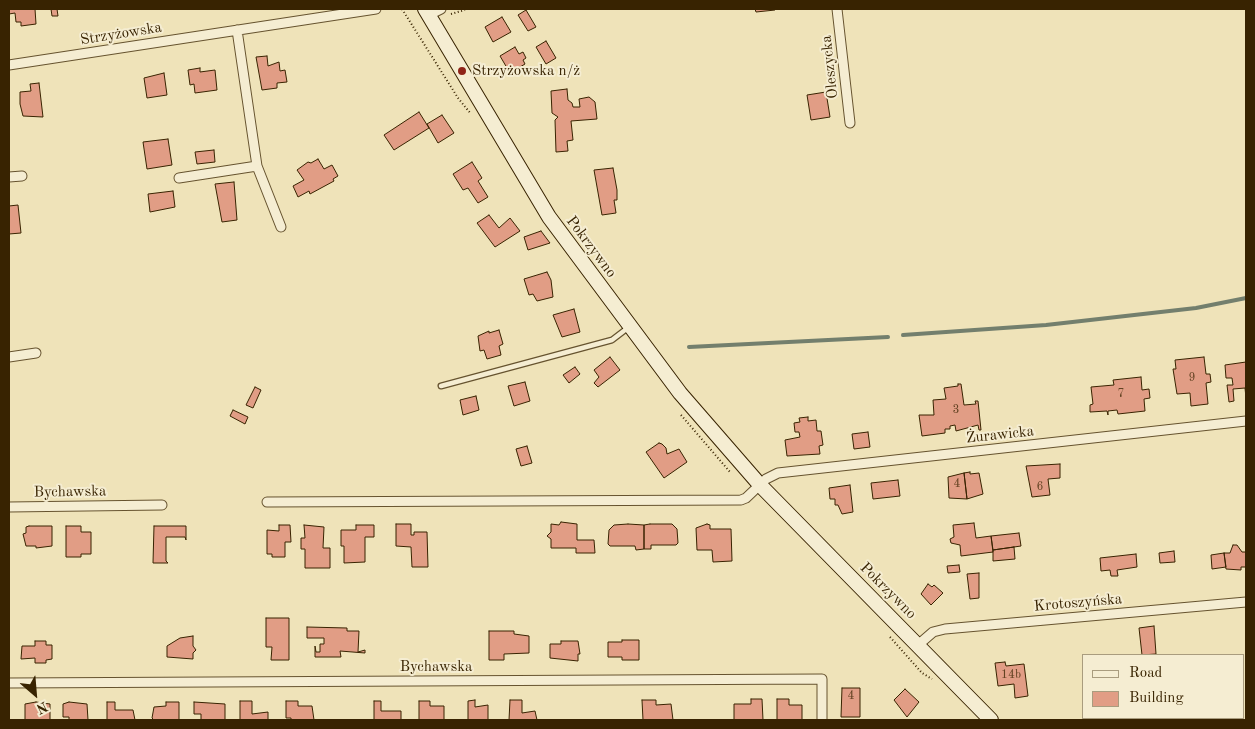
<!DOCTYPE html>
<meta charset="utf-8">
<style>
body{margin:0}
#map{position:relative;width:1255px;height:729px;overflow:hidden;background:#efe3b9;font-family:"Old Standard TT",serif}
canvas{display:block}
.frame{position:absolute;inset:0;border:10px solid #382301;pointer-events:none}
.legend{position:absolute;left:1082px;top:654px;width:162px;height:65px;box-sizing:border-box;background:#f5edd2;border:1px solid #a99c7e;margin:0;padding:6px 9px;list-style:none;font-size:15px;color:#382301}
.legend li{display:flex;align-items:center;gap:10px;height:25px}
.legend b{width:25px;border:1px solid #a99c7e}
.north{position:absolute;left:10px;top:669px;width:50px;height:50px;-webkit-text-stroke:4px #f5edd2;paint-order:stroke;rotate:153deg;font-size:14px;font-weight:700;line-height:20px;text-align:center;color:#382301}
.north::after{content:'';display:block;margin:auto;width:18px;height:22px;background:#382301;clip-path:polygon(50% 0,100% 100%,50% 72%,0 100%)}
</style>
<div id="map">
<canvas width="1255" height="729"></canvas>
<div class="frame"></div>
<ul class="legend">
<li><b style="height:6px;background:#f5edd2"></b>Road</li>
<li><b style="height:14px;background:#e19d85"></b>Building</li>
</ul>
<div class="north">N</div>
</div>
<script>
const ctx = document.querySelector('canvas').getContext('2d');
ctx.lineJoin = 'round';
const shape = rows => new Path2D(rows.map(r => 'M' + r).join(''));
function trace(path, color, width, dash) { ctx.strokeStyle = color; ctx.lineWidth = width; ctx.lineCap = dash ? 'butt' : 'round'; ctx.setLineDash(dash || []); ctx.stroke(path); }
function fill(path, color) { ctx.fillStyle = color; ctx.fill(path, 'evenodd'); }
function label(font, color, halo, rows, align = 'center') {
  ctx.font = font + ' "Old Standard TT",serif'; ctx.lineWidth = 4; ctx.setLineDash([]); ctx.textBaseline = 'middle'; ctx.strokeStyle = halo; ctx.fillStyle = color; for (const [text, x, y, turn = 0] of rows) {
    ctx.save(); ctx.translate(x, y); ctx.rotate((+turn || 0) * Math.PI / 180); ctx.textAlign = isNaN(turn) ? turn : align; if (halo) ctx.strokeText(text, 0, 0); ctx.fillText(text, 0, 0); ctx.restore();
  }
}
trace(shape([
 [903,335,1046,325,1196,308,1246,298],
 [689,347,888,337]
]), '#737f6d', 4);
const building = shape([
 [9,9,35,9,36,24,21,26,21,22,16,22,15,13,9,14,9,9],
 [51,9,57,9,58,16,52,16,51,9],
 [755,9,775,9,775,10,756,12,755,9],
 [526,10,536,27,528,31,518,15,526,10],
 [502,17,511,32,493,42,485,27,502,17],
 [546,41,556,58,546,64,536,47,546,41],
 [515,47,519,54,523,52,526,58,523,60,525,64,510,73,500,56,515,47],
 [267,56,268,66,279,62,280,71,285,70,287,82,277,83,277,88,262,90,256,57,267,56],
 [200,68,200,72,215,70,217,90,195,93,194,84,190,85,188,70,200,68],
 [164,73,167,95,147,98,144,78,164,73],
 [39,83,43,117,23,116,20,104,20,92,31,91,30,84,39,83],
 [567,89,568,100,572,103,573,107,580,107,579,99,589,97,595,102,597,119,571,121,573,140,567,141,568,151,556,152,555,120,558,117,552,113,551,91,567,89],
 [826,92,830,117,811,120,807,95,826,92],
 [419,112,429,128,394,150,384,135,419,112],
 [442,115,454,133,438,143,427,124,442,115],
 [168,139,172,165,147,169,143,142,168,139],
 [214,150,215,162,197,164,195,152,214,150],
 [318,159,324,169,332,165,338,176,333,179,334,181,310,194,309,191,298,197,293,186,304,180,297,170,308,162,311,163,318,159],
 [472,162,482,178,478,181,488,197,478,203,468,188,463,190,453,174,472,162],
 [613,168,617,190,617,200,614,200,616,213,602,215,594,170,613,168],
 [234,182,237,220,222,222,215,184,234,182],
 [173,191,175,207,150,212,148,194,173,191],
 [9,202,9,206,18,205,21,233,9,234,9,202],
 [489,215,499,228,510,218,520,231,495,247,477,223,489,215],
 [541,231,550,243,528,250,524,237,541,231],
 [547,272,551,280,553,297,537,301,533,294,529,295,524,279,547,272],
 [574,309,580,332,562,337,553,315,574,309],
 [499,330,503,344,499,346,501,355,487,359,484,350,480,351,478,336,489,331,489,333,499,330],
 [610,357,620,370,598,387,594,383,599,377,594,370,610,357],
 [1204,357,1206,374,1210,374,1211,382,1206,383,1208,404,1191,406,1190,393,1177,394,1173,369,1176,369,1175,360,1204,357],
 [1246,362,1246,398,1245,388,1233,389,1234,401,1229,402,1227,385,1233,385,1232,378,1226,378,1225,365,1246,362],
 [575,367,580,374,569,383,563,375,575,367],
 [1141,377,1142,390,1149,389,1150,398,1144,399,1145,411,1118,414,1117,410,1108,411,1108,415,1107,411,1090,412,1090,405,1093,404,1091,387,1114,385,1113,380,1141,377],
 [525,382,530,401,514,406,508,386,525,382],
 [958,384,961,384,964,405,976,404,975,401,978,401,981,430,979,430,978,425,956,431,955,425,950,426,950,429,945,429,945,433,922,436,919,415,934,415,933,400,946,399,944,388,958,386,958,384],
 [255,387,261,390,253,408,246,405,255,387],
 [476,396,479,410,463,415,460,400,476,396],
 [233,410,248,417,245,424,230,416,233,410],
 [808,417,808,421,816,420,817,431,821,431,823,445,819,446,820,454,787,456,785,440,800,437,799,432,795,432,794,423,800,422,799,418,808,417],
 [868,432,870,447,854,449,852,434,868,432],
 [659,443,662,444,666,448,667,454,679,449,687,462,664,478,646,452,659,443],
 [527,446,532,463,521,466,516,449,527,446],
 [1060,464,1060,478,1048,479,1050,495,1032,497,1026,466,1060,464],
 [970,472,970,474,979,473,983,494,967,499,964,473,970,472],
 [964,473,967,499,949,498,948,477,964,473],
 [898,480,900,496,873,499,871,483,898,480],
 [850,485,853,512,842,514,838,505,835,505,835,499,830,499,829,488,850,485],
 [561,522,577,524,577,540,594,540,595,553,576,553,576,548,551,548,551,539,547,536,551,532,551,524,559,525,561,522],
 [974,523,976,538,991,536,993,552,961,556,960,545,951,543,950,539,954,537,953,525,974,523],
 [396,524,411,524,411,535,414,535,414,532,427,532,428,567,412,567,411,547,396,546,396,524],
 [628,524,644,525,644,549,636,550,635,546,610,546,608,544,609,530,614,525,628,524],
 [650,524,672,524,677,529,678,543,676,545,651,545,651,549,644,549,644,525,650,524],
 [707,524,710,525,710,529,731,529,732,561,713,562,712,550,697,550,696,528,707,524],
 [279,525,290,525,291,542,285,542,285,557,272,557,272,554,267,554,267,530,279,531,279,525],
 [304,525,324,527,323,548,330,548,330,568,305,568,305,549,301,549,301,538,305,538,304,525],
 [356,525,374,525,374,537,365,537,365,562,344,563,344,546,341,546,341,530,356,530,356,525],
 [29,526,52,526,52,546,36,548,36,546,26,546,23,534,26,533,26,527,29,526],
 [66,526,81,526,81,532,91,532,91,554,81,554,81,557,66,557,66,526],
 [154,526,186,526,186,540,185,537,166,537,166,561,168,563,153,563,154,526],
 [1019,533,1021,546,993,550,991,536,1019,533],
 [1233,545,1237,545,1242,552,1246,552,1246,567,1241,567,1241,570,1226,569,1224,553,1230,553,1233,545],
 [1014,547,1015,559,993,561,993,550,1014,547],
 [1174,551,1175,562,1160,563,1159,553,1174,551],
 [1224,553,1226,567,1212,569,1211,555,1224,553],
 [1136,554,1137,567,1117,570,1118,576,1111,576,1110,570,1101,571,1100,558,1136,554],
 [959,565,960,572,948,573,947,566,959,565],
 [979,573,979,598,970,599,967,574,979,573],
 [928,584,932,587,934,585,943,593,931,605,921,594,928,584],
 [266,618,289,618,289,660,271,660,272,647,266,647,266,618],
 [1154,626,1156,654,1142,655,1139,628,1154,626],
 [307,627,347,628,347,631,359,631,358,652,365,650,365,653,340,651,341,657,315,657,315,646,316,652,320,652,320,644,324,644,324,638,307,638,307,627],
 [489,631,514,631,514,634,529,636,529,653,504,654,504,660,489,660,489,631],
 [193,636,193,646,196,650,193,653,193,659,167,657,167,646,180,638,193,636],
 [622,640,639,640,639,660,622,660,622,657,608,657,608,642,622,642,622,640],
 [35,641,46,641,46,645,52,645,52,659,46,660,46,663,35,663,35,658,21,659,22,646,35,646,35,641],
 [561,641,578,641,580,654,578,654,578,661,550,658,550,644,561,644,561,641],
 [1005,662,1006,666,1024,664,1028,696,1015,698,1014,684,998,686,995,663,1005,662],
 [842,688,860,688,860,717,841,717,842,688],
 [905,689,919,702,907,717,894,700,905,689],
 [751,699,762,699,763,720,734,720,734,704,751,704,751,699],
 [777,699,789,699,789,705,802,705,802,720,777,720,777,699],
 [475,700,475,707,488,705,488,720,468,720,468,701,475,700],
 [510,700,522,700,522,713,535,711,537,720,509,720,510,700],
 [642,700,656,700,656,705,671,704,673,720,643,720,642,700],
 [240,701,252,701,252,714,268,712,268,720,240,720,240,701],
 [286,701,298,701,298,706,312,706,314,720,291,720,291,718,286,718,286,701],
 [374,701,381,701,381,711,401,711,401,720,374,720,374,701],
 [419,701,430,701,430,706,444,706,444,720,419,720,419,701],
 [36,702,50,704,50,720,25,720,25,704,36,702],
 [69,702,87,704,88,720,69,720,69,717,63,717,63,704,69,702],
 [107,702,115,702,115,710,133,710,135,720,107,720,107,702],
 [166,702,179,702,179,720,154,720,152,718,154,707,166,706,166,702],
 [194,702,225,704,225,720,201,720,201,714,194,714,194,702]
]);
fill(building, '#e19d85');
trace(building, '#382301', 1);
const lane = shape([
 [441,386,612,340,629,327]
]);
const street = shape([
 [837,9,850,123],
 [429,15,441,9],
 [237,30,257,166,281,227],
 [9,65,376,9],
 [9,177,22,176],
 [179,178,257,166],
 [9,357,36,353],
 [267,502,741,500,746,498,766,479,778,473,1246,421],
 [9,507,162,505],
 [918,645,933,632,945,629,1246,602],
 [9,683,822,679,822,720]
]);
const secondary = shape([
 [425,9,549,217,680,393,760,485,991,720]
]);
trace(lane, '#66532f', 7);
trace(street, '#66532f', 11);
trace(secondary, '#382301', 16);
trace(shape([
 [402,9,458,98,471,114],
 [451,14,465,10],
 [681,415,730,472],
 [890,637,922,673,932,679]
]), '#382301', 2, [1, 2.5]);
trace(lane, '#f5edd2', 4.5);
trace(street, '#f5edd2', 9);
trace(secondary, '#f5edd2', 14);
for (const [x, y, r, color] of [
 [462,71,5,"#8f2418"]
]) { const dot = new Path2D(); dot.arc(x, y, r, 0, 2 * Math.PI); ctx.fillStyle = color; ctx.fill(dot); trace(dot, '#f5edd2', 2); }
label('12px', '#624222', null, [
 ["9",1192,378],
 ["7",1121,394],
 ["3",956,410],
 ["4",957,484],
 ["6",1040,487],
 ["14b",1011,675],
 ["4",851,696]
]);
label('15px', '#382301', '#f5edd2', [
 ["Strzyżowska",121,34,-9],
 ["Oleszycka",830,67,-96],
 ["Pokrzywno",591,247,53],
 ["Żurawicka",1000,435,-6],
 ["Bychawska",70,492,-1],
 ["Pokrzywno",888,591,45],
 ["Krotoszyńska",1078,603,-5],
 ["Bychawska",436,667]
]);
label('15px', '#382301', '#f5edd2', [
 ["Strzyżowska n/ż",472,71]
], 'left');
</script>
